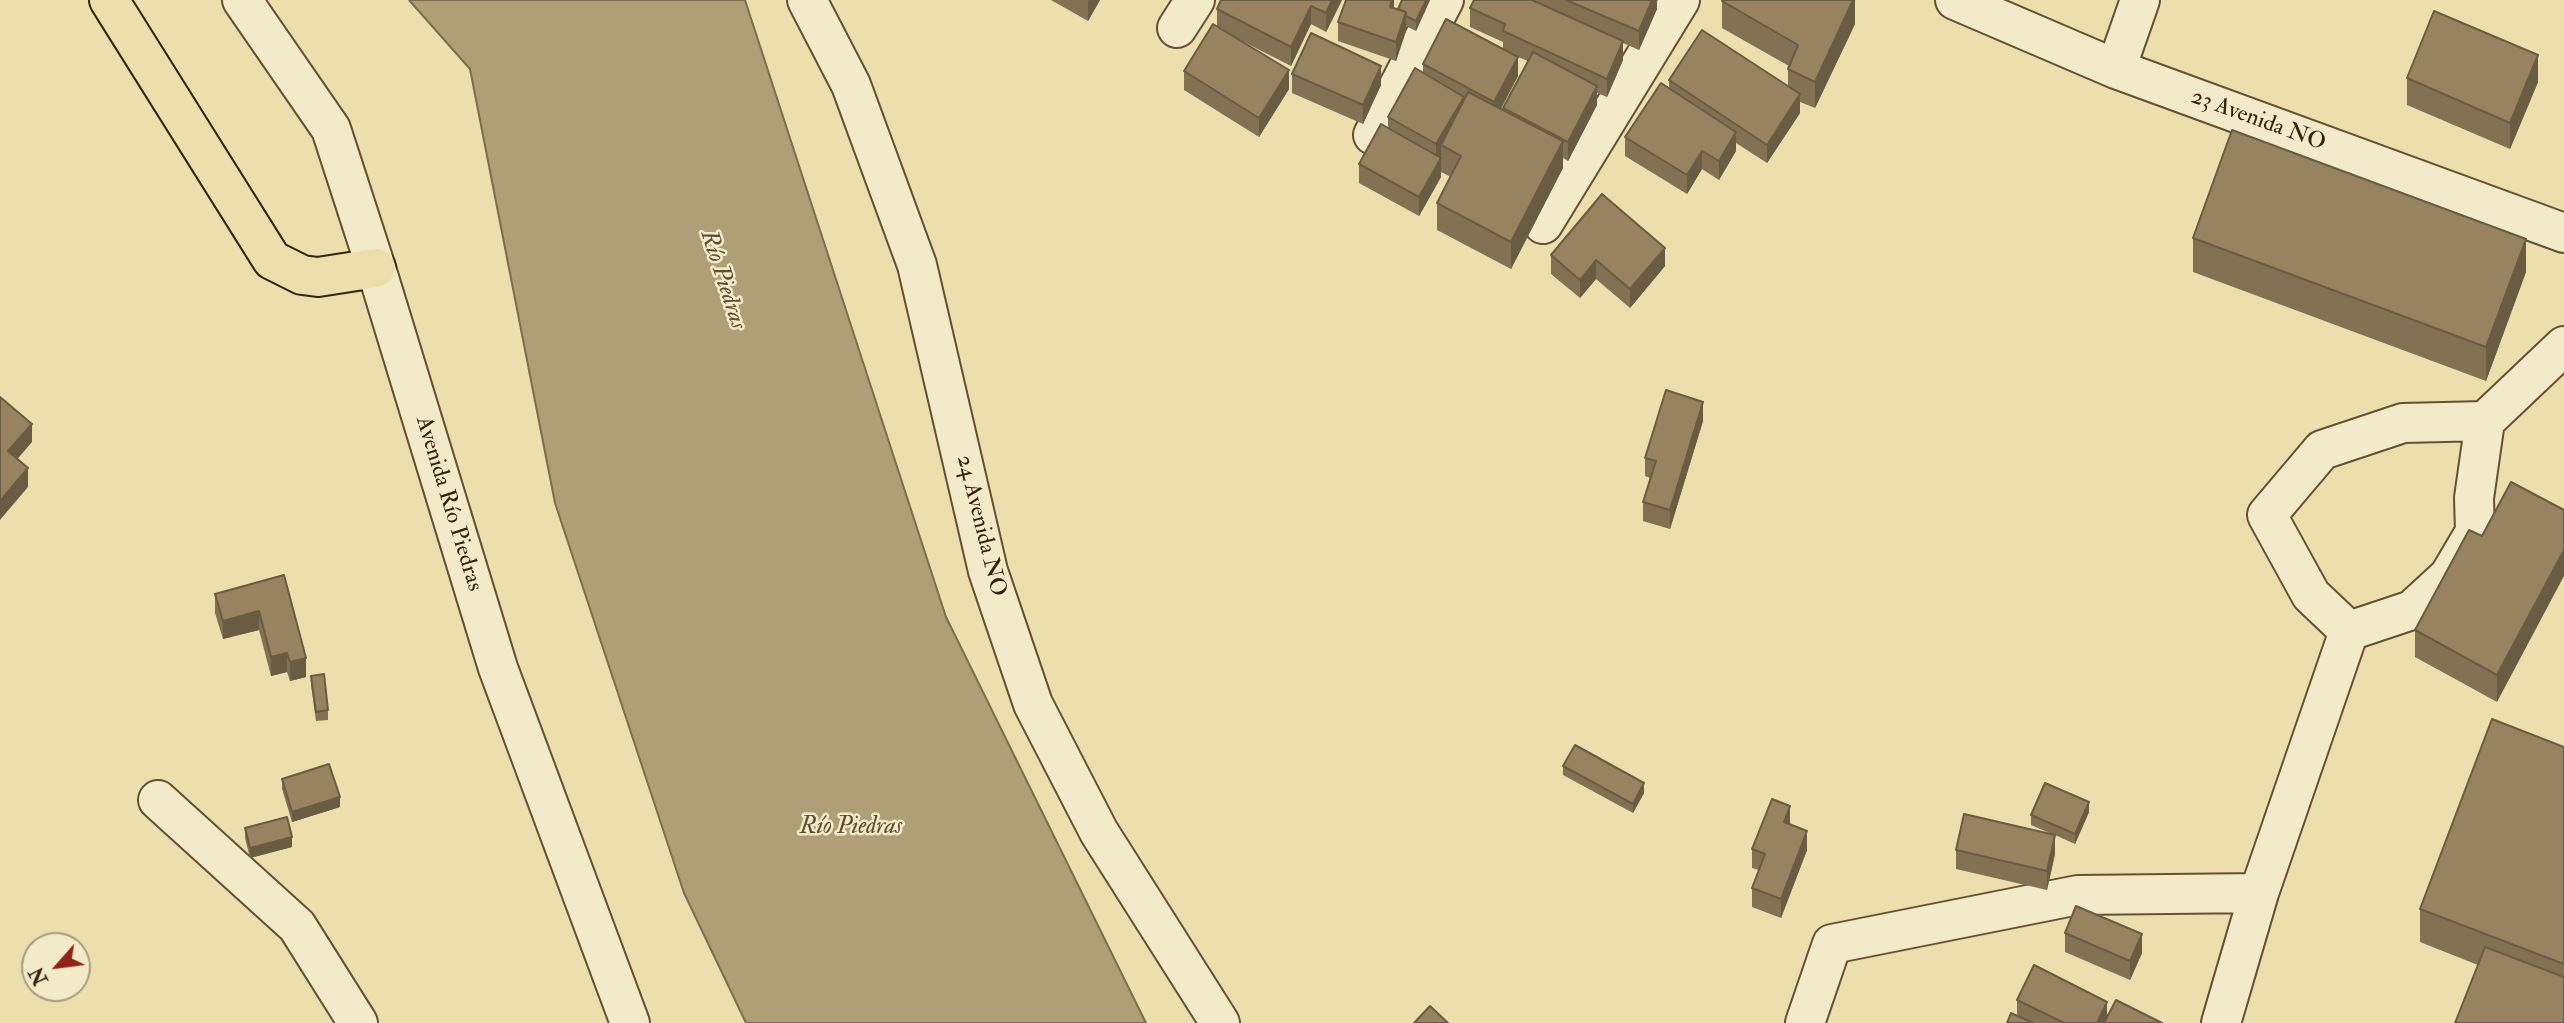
<!DOCTYPE html>
<meta charset="utf-8">
<style>
body{margin:0}
#map{position:relative;width:2564px;height:1023px;overflow:hidden;background:#ecdead;font-family:"IM FELL Double Pica",serif}
canvas{display:block}
.north{position:absolute;left:21px;top:932px;width:70px;height:70px;box-sizing:border-box;background:#f3eaca;border:2px solid #a99a7e;border-radius:50%;rotate:242deg;font-size:19px;font-weight:700;line-height:28px;text-align:center;color:#3a210c}
.north::after{content:'';display:block;margin:auto;width:24px;height:32px;background:#8f2418;clip-path:polygon(50% 0,100% 100%,50% 72%,0 100%)}
</style>
<div id="map">
<canvas width="2564" height="1023"></canvas>
<div class="north">N</div>
</div>
<script>
const ctx = document.querySelector('canvas').getContext('2d');
ctx.lineJoin = 'round';
function fill(path, color) { ctx.fillStyle = color; ctx.fill(path, 'evenodd'); }
const shape = rows => new Path2D(rows.map(r => 'M' + r).join(''));
function trace(path, color, width, dash) { ctx.strokeStyle = color; ctx.lineWidth = width; ctx.lineCap = dash ? 'butt' : 'round'; ctx.setLineDash(dash || []); ctx.stroke(path); }
function label(font, color, halo, rows, align = 'center') {
  ctx.font = font + ' "IM FELL Double Pica",serif'; ctx.lineWidth = 5; ctx.setLineDash([]); ctx.textBaseline = 'middle'; ctx.strokeStyle = halo; ctx.fillStyle = color; for (const [text, x, y, turn = 0] of rows) {
    ctx.save(); ctx.translate(x, y); ctx.rotate((+turn || 0) * Math.PI / 180); ctx.textAlign = isNaN(turn) ? turn : align; if (halo) ctx.strokeText(text, 0, 0); ctx.fillText(text, 0, 0); ctx.restore();
  }
}
const water = shape([
 [409,0,745,0,946,617,1146,1023,746,1023,684,893,555,503,470,69,409,0]
]);
fill(water, '#af9e76');
trace(water, '#806c4c', 2);
const minor = shape([
 [242,0,331,129,376,268,498,668,630,1023],
 [807,0,851,85,917,265,988,571,1033,704,1099,832,1220,1023],
 [1955,0,2116,69,2564,233],
 [1177,28,1195,0],
 [2116,69,2140,0],
 [1373,135,1444,0],
 [1543,224,1680,0],
 [2349,631,2412,610,2449,576,2475,532,2474,498,2485,421],
 [158,800,297,926,358,1023],
 [1805,1023,1832,944,2078,895,2259,893],
 [2221,1023,2259,893,2349,631,2311,595,2267,515,2322,450,2403,423,2485,421,2564,346]
]);
const major = shape([
 [109,0,272,260,302,275,318,277,376,268]
]);
trace(minor, '#665034', 42);
trace(major, '#3a210c', 42);
trace(minor, '#f3eaca', 38);
trace(major, '#ecdead', 38);
fill(shape([
 [1051,0,1100,0,1088,21],
 [1221,0,1342,0,1326,32,1311,24,1291,66,1236,38,1289,89,1259,137,1184,90,1184,71,1217,26,1217,9],
 [1394,0,1394,8,1398,9,1430,0,1416,31,1406,26,1406,31,1396,61,1338,41,1338,22],
 [1474,0,1657,0,1657,9,1639,50,1623,43,1623,60,1607,97,1597,93,1597,105,1568,161,1563,158,1563,168,1511,269,1437,230,1437,203,1451,177,1441,172,1441,177,1419,216,1359,183,1359,164,1388,128,1388,117,1423,73,1423,64,1503,49,1503,42,1470,27,1470,8],
 [1518,57,1528,61,1503,108,1503,110,1501,109,1518,76],
 [1855,0,1855,24,1815,108,1800,102,1800,113,1767,163,1736,143,1736,151,1719,180,1702,169,1687,194,1625,156,1625,137,1669,88,1669,80,1788,86,1788,69,1789,66,1722,28,1722,1],
 [1292,74,1381,85,1363,124,1292,93],
 [2407,78,2538,82,2510,149,2407,105],
 [2193,238,2526,272,2486,381,2193,272],
 [1551,255,1665,266,1630,308,1596,279,1580,298,1551,274],
 [1703,421,1670,529,1643,521,1643,502,1650,478,1645,476,1645,458],
 [2511,482,2497,702,2415,657,2415,630,2482,536],
 [284,575,306,677,290,681,287,672,271,676,259,630,223,639,215,613,215,594],
 [311,676,328,710,328,720,316,721,311,685],
 [2564,747,2564,1023,2478,965,2420,942,2420,909],
 [1563,766,1644,793,1633,813,1563,775],
 [282,779,340,807,292,822,282,789],
 [2089,812,2075,844,2055,835,2055,854,2047,890,1956,869,1956,850,2054,835,2031,825,2031,815],
 [1790,825,1807,850,1781,918,1752,907,1752,888,1759,870,1752,868,1752,849],
 [245,828,292,847,250,858,245,838],
 [2065,933,2142,953,2130,980,2065,952],
 [2017,1000,2107,1017,2162,1023,2007,1023,2017,1016]
]), '#827153');
fill(shape([
 [1089,0,1100,0,1088,21,1088,2],
 [1332,0,1342,0,1326,32,1326,13],
 [1392,0,1394,0,1394,14,1390,7],
 [1426,0,1430,0,1416,31,1416,21],
 [1652,0,1657,0,1657,9,1639,50,1639,31],
 [1853,0,1855,0,1855,24,1815,108,1815,82],
 [1311,6,1311,24,1291,66,1291,47],
 [1406,12,1406,31,1396,61,1396,42],
 [1623,41,1623,60,1607,97,1607,79],
 [2538,55,2538,82,2510,149,2510,123],
 [1518,57,1518,76,1494,121,1494,102],
 [1381,66,1381,85,1363,124,1363,105],
 [1289,70,1289,89,1259,137,1259,118],
 [1597,86,1597,105,1568,161,1568,142],
 [1800,94,1800,113,1767,163,1767,145],
 [1464,97,1464,116,1441,145,1441,156,1436,163,1436,144],
 [1736,132,1736,151,1719,180,1719,161],
 [1563,141,1563,168,1511,269,1511,242],
 [1702,151,1702,169,1687,194,1687,175],
 [1441,158,1441,177,1419,216,1419,197],
 [2526,239,2526,272,2486,381,2486,347],
 [1665,248,1665,266,1630,308,1630,289],
 [1596,260,1596,279,1580,298,1580,280],
 [1703,402,1703,421,1670,529,1670,510],
 [32,424,32,442,8,470,8,451],
 [28,468,28,487,0,520,0,501],
 [2564,550,2564,576,2497,702,2497,675],
 [259,611,259,630,223,639,223,621],
 [287,653,287,672,271,676,271,657],
 [306,658,306,677,290,681,290,662],
 [1644,783,1644,793,1633,813,1633,804],
 [340,797,340,807,292,822,292,812],
 [2089,802,2089,812,2075,844,2075,834],
 [1790,806,1790,825,1784,822],
 [1807,831,1807,850,1781,918,1781,899],
 [2055,835,2055,854,2047,890,2047,871],
 [292,837,292,847,250,858,250,848],
 [2142,934,2142,953,2130,980,2130,961],
 [2107,1002,2107,1021,2106,1023,2097,1023]
]), '#6a5c43');
const building = shape([
 [1221,0,1332,0,1326,13,1311,6,1291,47,1217,9,1221,0],
 [1346,0,1392,0,1390,7,1406,12,1396,42,1338,22,1346,0],
 [1402,0,1426,0,1416,21,1406,16,1406,12,1398,9,1402,0],
 [1474,0,1532,0,1623,41,1607,79,1503,31,1505,24,1470,8,1474,0],
 [1566,0,1652,0,1639,31,1566,0],
 [1723,0,1853,0,1815,82,1788,69,1798,45,1722,1,1723,0],
 [2434,11,2538,55,2510,123,2407,78,2434,11],
 [1446,19,1518,57,1494,102,1423,64,1446,19],
 [1213,24,1289,70,1259,118,1184,71,1213,24],
 [1702,30,1800,94,1767,145,1669,80,1702,30],
 [1311,33,1381,66,1363,105,1292,74,1311,33],
 [1533,52,1597,86,1568,142,1503,108,1533,52],
 [1415,68,1464,97,1436,144,1388,117,1415,68],
 [1661,83,1736,132,1719,161,1702,151,1687,175,1625,137,1661,83],
 [1468,92,1563,141,1511,242,1437,203,1461,156,1441,145,1468,92],
 [1381,124,1441,158,1419,197,1359,164,1381,124],
 [2232,130,2526,239,2486,347,2193,238,2232,130],
 [1602,194,1665,248,1630,289,1596,260,1580,280,1551,255,1602,194],
 [1666,390,1703,402,1670,510,1643,502,1656,461,1645,458,1666,390],
 [0,397,32,424,8,451,28,468,0,501,0,397],
 [2511,482,2564,510,2564,550,2497,675,2415,630,2469,530,2482,536,2511,482],
 [284,575,306,658,290,662,287,653,271,657,259,611,223,621,215,594,284,575],
 [324,674,328,710,316,712,311,676,324,674],
 [2492,719,2564,747,2564,964,2420,909,2492,719],
 [1575,745,1644,783,1633,804,1563,766,1575,745],
 [329,764,340,797,292,812,282,779,329,764],
 [2045,783,2089,802,2075,834,2031,815,2045,783],
 [1772,799,1790,806,1784,822,1807,831,1781,899,1752,888,1765,854,1752,849,1772,799],
 [1964,814,2055,835,2047,871,1956,850,1964,814],
 [287,817,292,837,250,848,245,828,287,817],
 [2076,906,2142,934,2130,961,2065,933,2076,906],
 [2485,947,2564,977,2564,1023,2455,1023,2485,947],
 [2034,965,2107,1002,2097,1023,2064,1023,2017,1000,2034,965],
 [2116,1000,2162,1023,2104,1023,2116,1000],
 [1430,1006,1448,1023,1414,1023,1430,1006],
 [2011,1013,2033,1023,2007,1023,2011,1013]
]);
fill(building, '#978360');
trace(building, '#6a5c43', 2);
label('23px', '#3a210c', '#f3eaca', [
 ["23 Avenida NO",2258,121,20],
 ["Avenida Río Piedras",448,504,73],
 ["24 Avenida NO",980,526,76]
]);
label('italic 24px', '#634d31', '#f3eaca', [
 ["Río Piedras",722,280,72],
 ["Río Piedras",851,828]
]);
</script>
